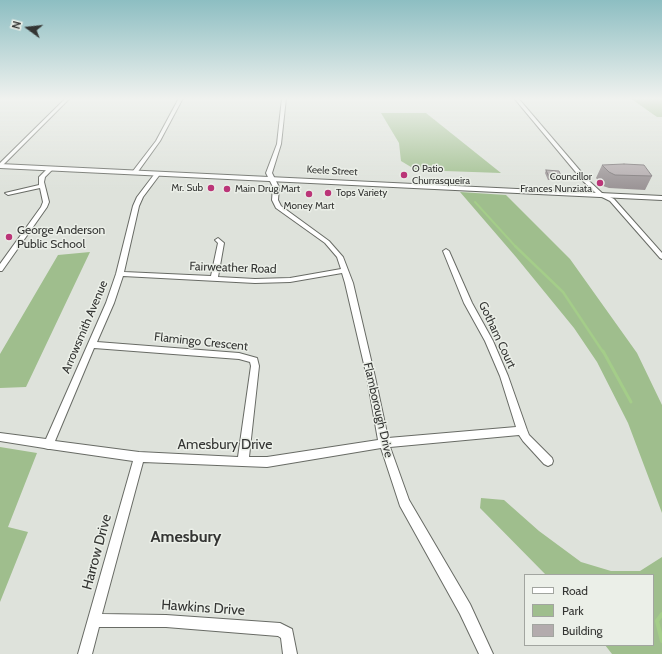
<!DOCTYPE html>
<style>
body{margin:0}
#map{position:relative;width:662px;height:654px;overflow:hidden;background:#dee2db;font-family:Cabin,sans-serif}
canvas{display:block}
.legend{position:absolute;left:524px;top:574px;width:130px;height:72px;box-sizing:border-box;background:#ebefe8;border:1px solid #a2a5a0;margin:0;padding:5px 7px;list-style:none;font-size:12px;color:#343533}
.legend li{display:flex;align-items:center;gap:8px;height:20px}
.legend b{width:20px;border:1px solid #a2a5a0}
.north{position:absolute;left:8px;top:8px;width:40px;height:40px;-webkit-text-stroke:3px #ebefe8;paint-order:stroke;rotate:285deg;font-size:11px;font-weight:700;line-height:16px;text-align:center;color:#343533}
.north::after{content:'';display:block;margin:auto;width:14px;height:18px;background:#343533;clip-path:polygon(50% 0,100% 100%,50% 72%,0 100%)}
</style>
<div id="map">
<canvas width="662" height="654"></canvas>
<ul class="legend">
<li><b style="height:5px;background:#fff"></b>Road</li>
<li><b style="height:11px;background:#9fbe8d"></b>Park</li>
<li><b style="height:11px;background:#b3abad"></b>Building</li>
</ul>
<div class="north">N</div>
</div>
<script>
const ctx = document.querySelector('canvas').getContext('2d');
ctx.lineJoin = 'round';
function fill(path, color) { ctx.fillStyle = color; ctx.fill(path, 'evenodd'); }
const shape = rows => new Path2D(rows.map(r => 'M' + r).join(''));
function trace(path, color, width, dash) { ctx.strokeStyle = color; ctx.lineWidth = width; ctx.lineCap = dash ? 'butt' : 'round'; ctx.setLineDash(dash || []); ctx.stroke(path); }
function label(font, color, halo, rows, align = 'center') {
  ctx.font = font + ' Cabin,sans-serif'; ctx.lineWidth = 3; ctx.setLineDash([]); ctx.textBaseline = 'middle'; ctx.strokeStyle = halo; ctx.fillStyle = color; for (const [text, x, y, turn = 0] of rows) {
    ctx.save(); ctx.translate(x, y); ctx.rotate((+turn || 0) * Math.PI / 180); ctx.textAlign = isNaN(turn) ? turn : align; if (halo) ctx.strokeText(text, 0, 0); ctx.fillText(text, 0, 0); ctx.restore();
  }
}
fill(shape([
 [630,98,662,98,662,117,657,117],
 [381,113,426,113,501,173,416,170,401,161,399,143],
 [460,192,506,195,570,259,637,353,662,405,662,513,628,423,597,362,574,328,516,257],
 [90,252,26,387,0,388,0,354,58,255],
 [0,447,37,453,8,527,28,532,0,602],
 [481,498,504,500,539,531,581,562,611,571,640,571,662,557,662,654,612,654,605,645,653,645,653,575,546,575,480,508]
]), '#9fbe8d');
trace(shape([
 [475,202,516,247]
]), '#a4cd89', 2);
trace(shape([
 [515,246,563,292,603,352]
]), '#a4cd89', 2.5);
trace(shape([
 [603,351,631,402]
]), '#a4cd89', 3);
trace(shape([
 [662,614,657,621,662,641]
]), '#a4cd89', 4);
const minor = shape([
 [66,98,70,98,0,168,0,163,66,98],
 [179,98,183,98,160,141,137,173,133,173,133,171,156,141,179,98],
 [282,98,286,98,281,144,272,173,279,187,278,200,281,206,329,241,343,257,353,283,375,377,388,438,516,427,500,376,485,341,464,303,443,251,446,249,449,251,472,303,493,341,508,376,527,430,529,435,552,458,553,461,552,464,548,466,544,464,523,441,519,435,390,447,409,500,470,604,493,654,479,654,460,614,400,506,381,448,267,467,143,462,102,614,166,615,280,623,292,629,297,654,283,654,281,638,278,636,166,627,99,627,92,654,78,654,133,461,50,449,48,449,44,448,0,441,0,433,46,439,106,303,116,274,133,206,137,197,156,172,161,173,143,197,139,206,124,272,211,276,218,243,215,240,218,238,224,243,218,277,255,279,290,278,341,269,337,257,325,243,276,208,272,200,273,187,266,173,277,144,282,98],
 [342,273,345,283,367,377,378,440,267,457,249,457,259,366,257,358,239,353,97,342,114,303,123,276,255,283,290,282,342,273],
 [94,348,239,359,250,362,251,366,238,457,139,452,55,441,94,348],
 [514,98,518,98,588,180,602,193,614,199,662,253,662,259,660,258,610,201,598,195,584,182,514,98],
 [49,167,54,168,45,177,44,182,49,202,47,207,2,271,0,271,0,264,41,207,43,202,40,188,8,195,5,193,39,185,39,177,49,167]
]);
const major = shape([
 [0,164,662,196,662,200,0,168,0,164]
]);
trace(minor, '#686b65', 2);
trace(major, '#686b65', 2);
fill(minor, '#fff');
fill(major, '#fff');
fill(shape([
 [602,165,652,176,645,190,609,188,603,186,596,178],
 [546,170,562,178,561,180,548,180,545,173]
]), '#9a9395');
const building = shape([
 [624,164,644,165,652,176,615,175,609,172,602,165,624,164],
 [546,170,559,171,562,178,549,177,546,170]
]);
fill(building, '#b3abad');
trace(building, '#7d7879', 1);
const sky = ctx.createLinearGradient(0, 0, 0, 190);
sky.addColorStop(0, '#8dbec2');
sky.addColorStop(0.52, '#f0f2ef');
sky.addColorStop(1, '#f0f2ef00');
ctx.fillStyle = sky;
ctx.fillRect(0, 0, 662, 190);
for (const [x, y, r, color] of [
 [404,175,4,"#bb3578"],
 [600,183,4,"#bb3578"],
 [211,188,4,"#bb3578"],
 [227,189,4,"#bb3578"],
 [328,193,4,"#bb3578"],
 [309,194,4,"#bb3578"],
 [9,237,4,"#bb3578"]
]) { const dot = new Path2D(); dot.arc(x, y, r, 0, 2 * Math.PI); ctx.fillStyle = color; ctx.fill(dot); trace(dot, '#ebefe8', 1.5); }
label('10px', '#343533', '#ebefe8', [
 ["O Patio",412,169],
 ["Churrasqueira",412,181],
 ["Councillor",592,177,"right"],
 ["Frances Nunziata",592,189,"right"],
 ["Mr. Sub",203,188,"right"],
 ["Main Drug Mart",235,189],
 ["Tops Variety",336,193],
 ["Money Mart",309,206,"center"]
], 'left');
label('10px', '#343533', '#ebefe8', [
 ["Keele Street",332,171,3]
]);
label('12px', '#343533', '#ebefe8', [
 ["George Anderson",17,230],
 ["Public School",17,244]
], 'left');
label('12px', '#343533', '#ebefe8', [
 ["Fairweather Road",233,268,2],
 ["Arrowsmith Avenue",85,327,-67],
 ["Gotham Court",497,335,65],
 ["Flamingo Crescent",201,342,6],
 ["Flamborough Drive",378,410,77]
]);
label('14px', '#343533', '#ebefe8', [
 ["Amesbury Drive",225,445],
 ["Harrow Drive",97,552,-75],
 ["Hawkins Drive",203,608,4]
]);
label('bold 16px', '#343533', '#ebefe8', [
 ["Amesbury",186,537]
]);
</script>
